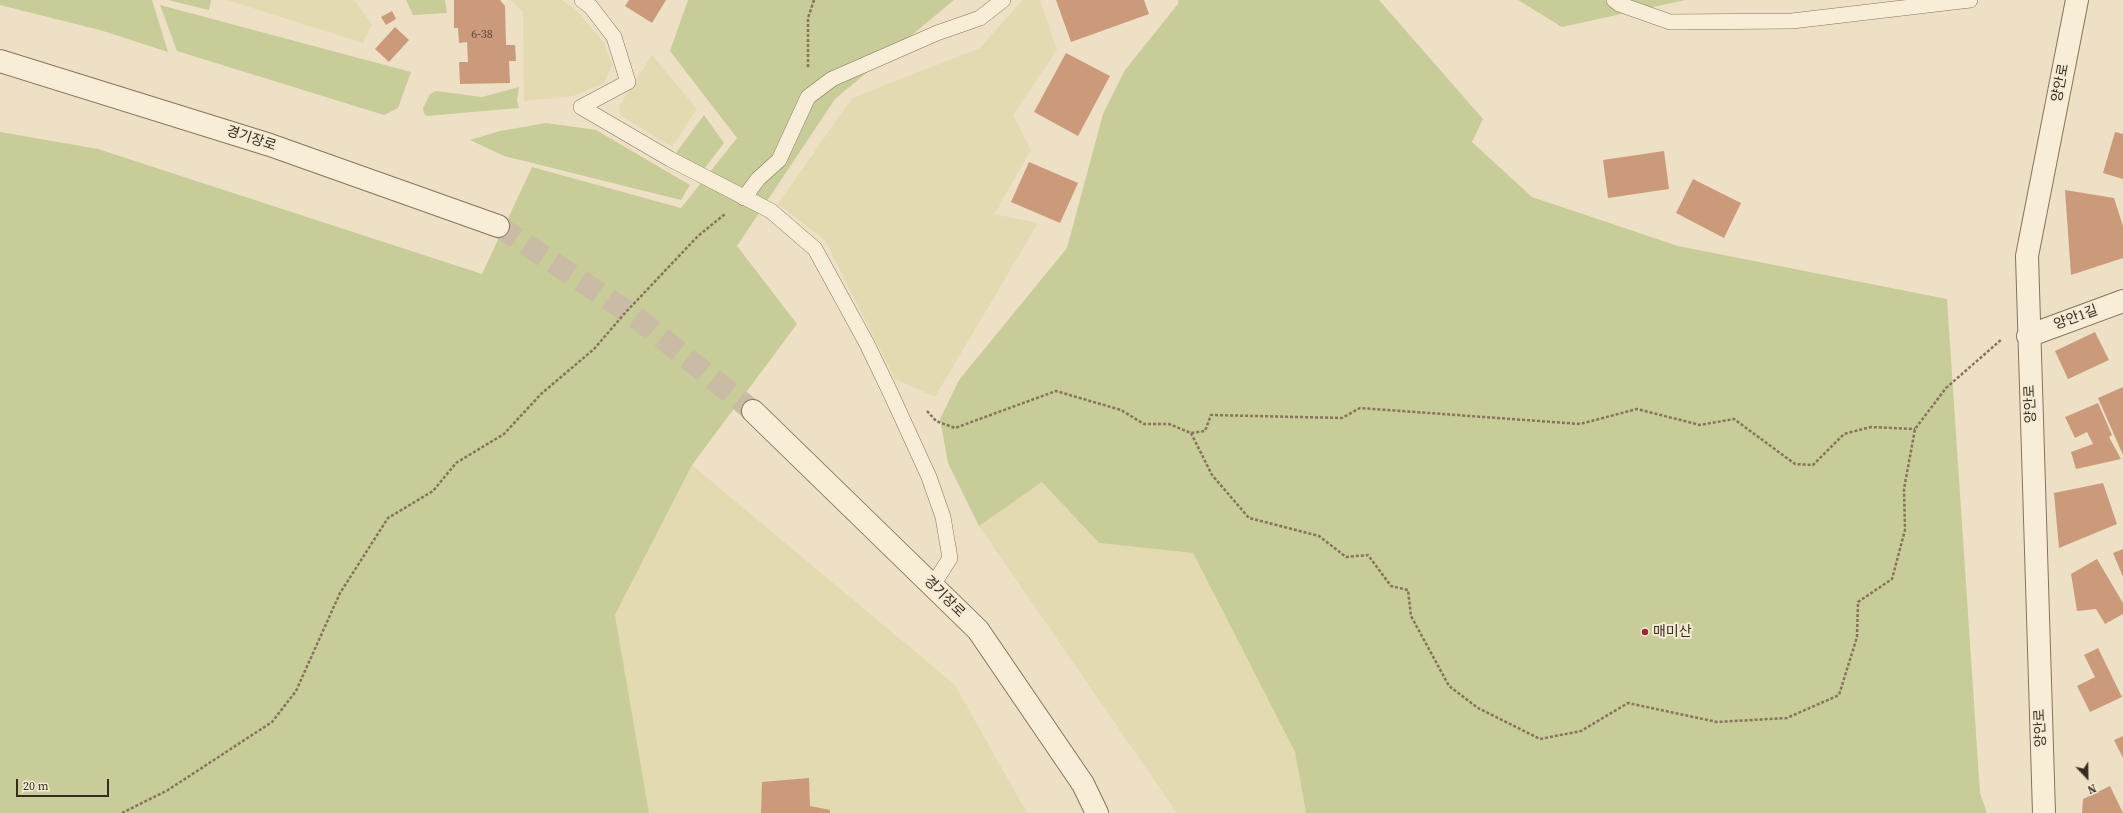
<!DOCTYPE html>
<meta charset="utf-8">
<style>
body{margin:0}
#map{position:relative;width:2123px;height:813px;overflow:hidden;background:#eee0c5;font-family:"Source Serif 4",serif}
canvas{display:block}
.north{position:absolute;left:2067px;top:757px;width:40px;height:40px;-webkit-text-stroke:3px #f5ebd4;paint-order:stroke;rotate:158deg;font-size:11px;font-weight:700;line-height:16px;text-align:center;color:#392b1f}
.north::after{content:'';display:block;margin:auto;width:14px;height:18px;background:#392b1f;clip-path:polygon(50% 0,100% 100%,50% 72%,0 100%)}
.scale{position:absolute;left:16px;top:779px;width:93px;height:18px;box-sizing:border-box;border:2px solid #392b1f;border-top:0;padding-left:5px;font-size:12px;line-height:14px;white-space:nowrap;color:#392b1f;-webkit-text-stroke:3px #f5ebd4;paint-order:stroke}
</style>
<div id="map">
<canvas width="2123" height="813"></canvas>
<div class="north">N</div>
<div class="scale">20 m</div>
</div>
<script>
const ctx = document.querySelector('canvas').getContext('2d');
ctx.lineJoin = 'round';
function fill(path, color) { ctx.fillStyle = color; ctx.fill(path, 'evenodd'); }
const shape = rows => new Path2D(rows.map(r => 'M' + r).join(''));
function trace(path, color, width, dash) { ctx.strokeStyle = color; ctx.lineWidth = width; ctx.lineCap = dash ? 'butt' : 'round'; ctx.setLineDash(dash || []); ctx.stroke(path); }
function label(font, color, halo, rows, align = 'center') {
  ctx.font = font + ' "Source Serif 4","Noto Sans KR",serif'; ctx.lineWidth = 4; ctx.setLineDash([]); ctx.textBaseline = 'middle'; ctx.strokeStyle = halo; ctx.fillStyle = color; for (const [text, x, y, turn = 0] of rows) {
    ctx.save(); ctx.translate(x, y); ctx.rotate((+turn || 0) * Math.PI / 180); ctx.textAlign = isNaN(turn) ? turn : align; if (halo) ctx.strokeText(text, 0, 0); ctx.fillText(text, 0, 0); ctx.restore();
  }
}
fill(shape([
 [227,0,354,0,372,24,363,43],
 [511,0,562,0,575,9,604,43,612,65,604,83,573,96,524,101,523,12],
 [1023,0,1040,0,1057,50,1013,115,1031,150,994,214,1038,223,935,397,895,379,825,240,778,204,852,98,980,48],
 [652,55,697,109,672,147,620,115,619,106],
 [692,465,955,685,1027,813,649,813,615,615],
 [1042,482,1099,543,1193,553,1295,752,1306,813,1177,813,979,526]
]), '#e3dab2');
fill(shape([
 [0,0,152,0,168,52,100,30,0,5],
 [168,0,211,0,209,10],
 [406,0,445,0,447,13,413,15],
 [688,0,954,0,835,99,737,246,797,324,692,465,615,615,649,813,0,813,0,132,98,149,482,274,532,167,681,208,737,138,670,51],
 [1178,0,1379,0,1483,119,1472,142,1532,197,1678,246,1947,299,1980,793,1987,813,1306,813,1295,752,1193,553,1099,543,1042,482,979,526,948,463,940,419,959,380,1067,248,1103,114,1125,70,1178,4],
 [1518,0,1685,0,1562,27],
 [160,5,411,72,398,108,384,115,177,51],
 [519,87,517,100,519,108,427,116,424,114,423,108,430,94,436,91,482,97],
 [704,115,724,143,704,169,676,153],
 [546,123,596,130,690,185,681,200,504,156,470,140,500,131]
]), '#c7cc98');
fill(shape([
 [454,0,500,0,505,6,506,45,515,45,516,61,509,61,510,83,460,84,459,62,468,62,467,42,459,43,458,28,454,28],
 [629,0,666,0,652,23,625,6],
 [1056,0,1144,0,1149,14,1071,42],
 [392,11,396,19,386,25,381,17],
 [395,27,409,40,389,62,375,49],
 [1066,53,1110,76,1078,136,1034,112],
 [2115,132,2123,134,2123,179,2103,173],
 [1664,151,1669,189,1608,198,1603,160],
 [1029,162,1078,183,1060,223,1011,202],
 [1693,179,1741,203,1724,238,1676,213],
 [2065,190,2114,198,2123,226,2123,258,2071,275],
 [2095,332,2109,360,2068,379,2055,351],
 [2123,387,2123,455,2098,398],
 [2098,403,2112,435,2109,437,2121,459,2076,469,2071,452,2093,444,2087,432,2075,438,2065,417],
 [2103,483,2117,524,2059,548,2054,493],
 [2123,549,2123,577,2113,553],
 [2097,559,2123,603,2123,614,2105,624,2096,609,2077,611,2071,574],
 [2098,648,2122,697,2090,712,2077,686,2095,677,2084,655],
 [2123,736,2123,758,2114,740],
 [809,778,810,806,830,810,830,813,761,813,762,782],
 [2110,786,2123,813,2082,813,2083,799]
]), '#cb9a7b');
trace(shape([
 [498,226,637,318,753,411]
]), '#cabca4', 22, [22, 11]);
const service = shape([
 [582,0,591,7,614,37,628,82,581,107,670,159,771,211,815,249,867,344,891,394,929,477,943,517,950,558,933,585],
 [1614,0,1619,4,1670,22,1792,21,1970,0],
 [744,198,758,179,779,160,808,97,832,79,937,33,980,18,1003,0]
]);
const minor = shape([
 [2028,336,2123,301],
 [2044,813,2027,256,2077,0]
]);
const tertiary = shape([
 [0,61,270,145,498,226],
 [753,411,978,630,1083,784,1097,813]
]);
trace(service, '#88725b', 16);
trace(minor, '#88725b', 24);
trace(tertiary, '#88725b', 24);
trace(shape([
 [808,67,808,18,814,0],
 [927,411,936,421,955,428,1056,391,1121,410,1144,424,1169,424,1191,433,1205,431,1211,415,1342,418,1360,408,1580,424,1637,409,1700,425,1734,419,1795,464,1813,465,1844,434,1871,427,1915,429],
 [1191,433,1212,475,1249,518,1319,536,1346,557,1368,555,1391,586,1408,590,1411,616,1449,686,1478,708,1540,739,1581,731,1628,703,1717,722,1787,718,1839,695,1857,637,1858,602,1892,579,1905,530,1904,489,1915,429,1946,388,2002,339],
 [122,813,168,790,272,722,296,691,340,593,388,518,433,491,456,463,504,434,541,394,594,349,625,313,698,236,725,214]
]), '#88725b', 2.5, [3, 2]);
trace(service, '#f8eed8', 15);
trace(minor, '#f8eed8', 22);
trace(tertiary, '#f8eed8', 22);
for (const [x, y, r, color] of [
 [1645,632,4,"#972c2f"]
]) { const dot = new Path2D(); dot.arc(x, y, r, 0, 2 * Math.PI); ctx.fillStyle = color; ctx.fill(dot); trace(dot, '#f5ebd4', 1.5); }
label('12px', '#5e4736', null, [
 ["6-38",482,35]
]);
label('14px', '#392b1f', '#f5ebd4', [
 ["양안로",2061,83,-79],
 ["경기장로",251,139,18],
 ["양안1길",2076,318,-20],
 ["양안로",2031,404,-92],
 ["경기장로",944,597,45],
 ["양안로",2041,728,-92]
]);
label('14px', '#392b1f', '#f5ebd4', [
 ["매미산",1653,632]
], 'left');
</script>
